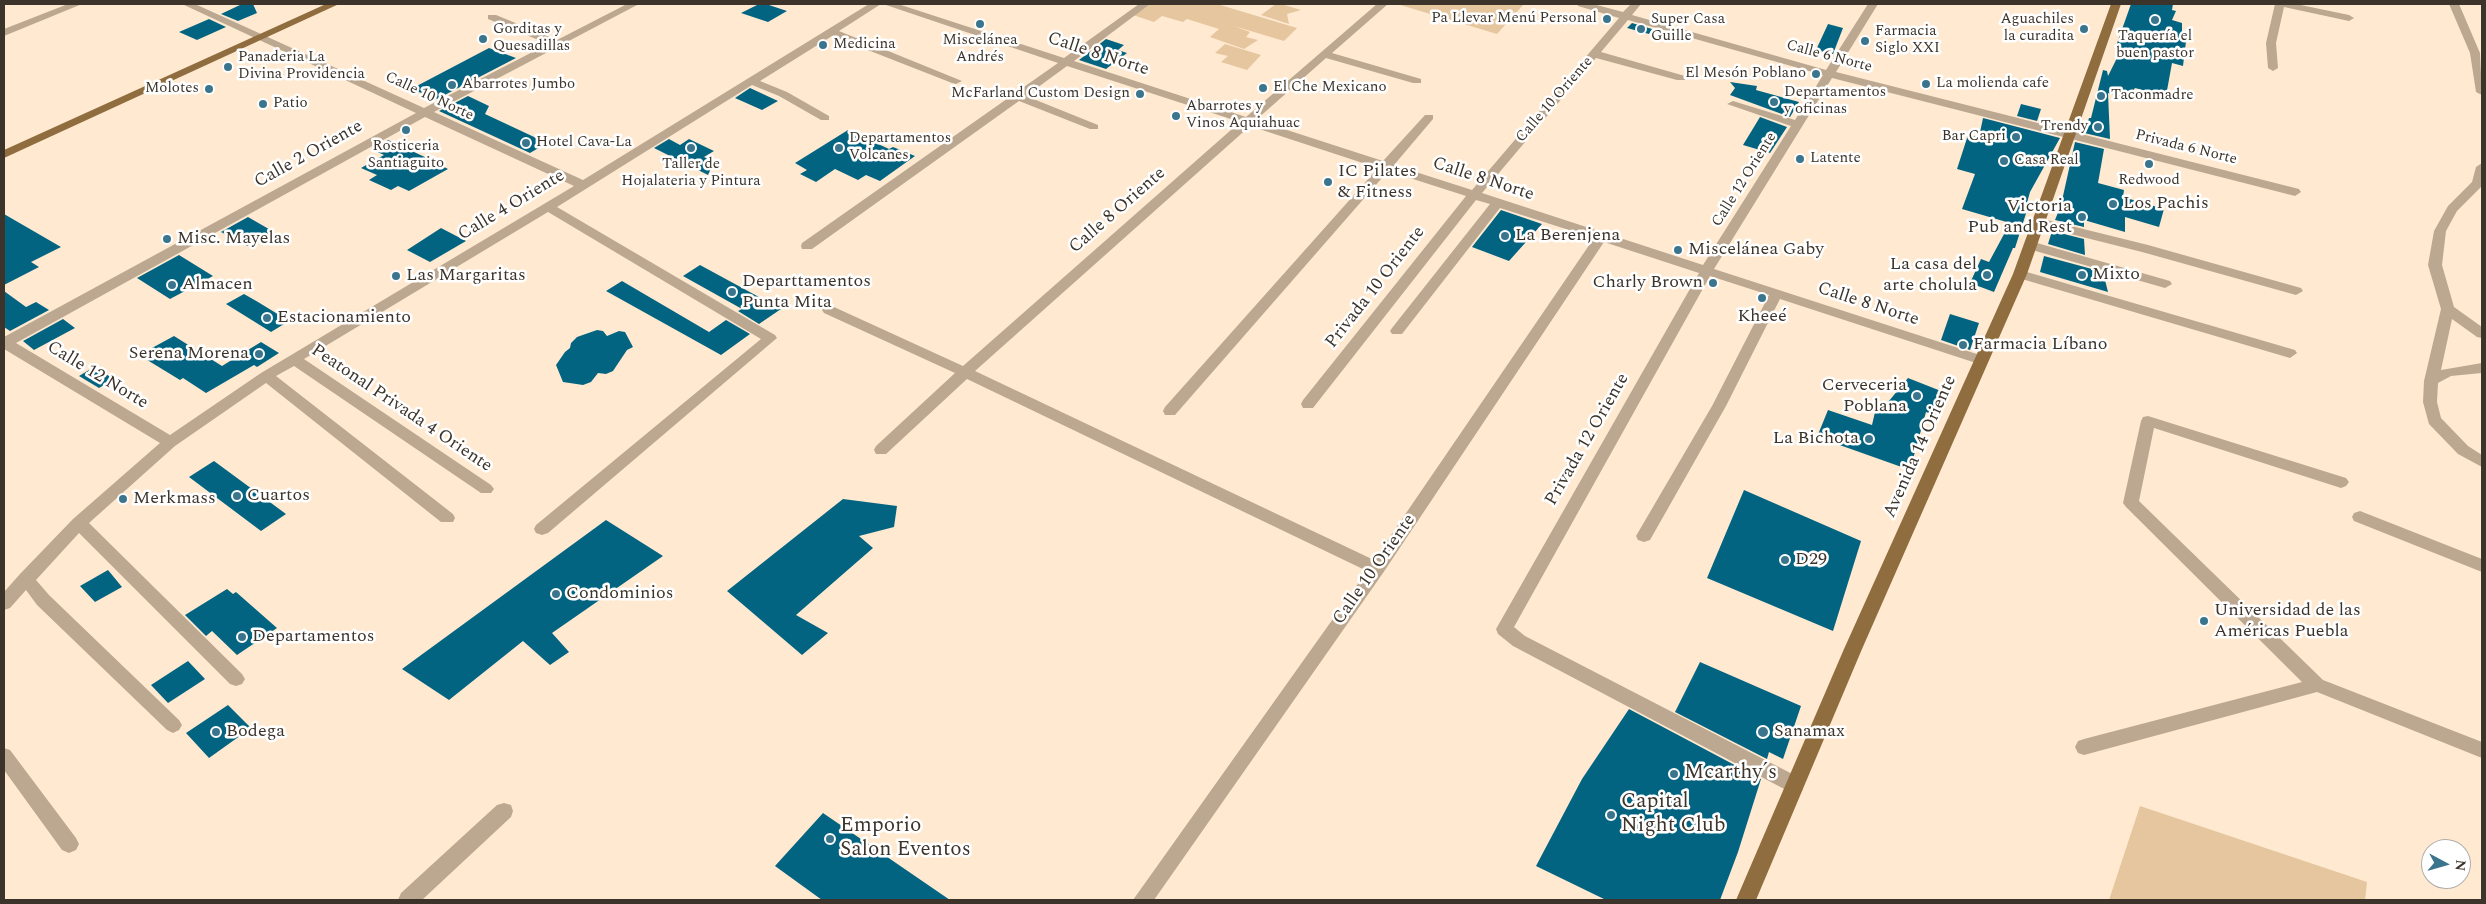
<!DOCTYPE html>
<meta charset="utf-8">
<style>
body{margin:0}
#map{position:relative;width:2486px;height:904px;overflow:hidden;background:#ffead1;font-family:Spectral,serif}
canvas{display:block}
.frame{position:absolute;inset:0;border:5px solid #3c342a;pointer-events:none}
.north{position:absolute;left:2421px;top:839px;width:50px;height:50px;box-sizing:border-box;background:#fff;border:1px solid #b1aeaa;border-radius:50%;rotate:96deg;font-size:14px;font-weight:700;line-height:20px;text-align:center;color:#3c342a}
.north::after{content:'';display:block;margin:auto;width:18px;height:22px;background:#3a758d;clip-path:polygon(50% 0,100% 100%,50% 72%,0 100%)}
</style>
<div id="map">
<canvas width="2486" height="904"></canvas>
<div class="frame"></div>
<div class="north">N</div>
</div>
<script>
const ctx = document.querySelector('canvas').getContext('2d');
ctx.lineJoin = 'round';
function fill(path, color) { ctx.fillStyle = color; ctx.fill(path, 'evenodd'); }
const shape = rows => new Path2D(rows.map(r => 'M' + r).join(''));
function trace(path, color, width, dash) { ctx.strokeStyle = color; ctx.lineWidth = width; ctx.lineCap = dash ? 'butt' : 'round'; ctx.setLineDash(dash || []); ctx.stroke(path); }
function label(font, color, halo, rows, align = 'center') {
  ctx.font = font + ' Spectral,serif'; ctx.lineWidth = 5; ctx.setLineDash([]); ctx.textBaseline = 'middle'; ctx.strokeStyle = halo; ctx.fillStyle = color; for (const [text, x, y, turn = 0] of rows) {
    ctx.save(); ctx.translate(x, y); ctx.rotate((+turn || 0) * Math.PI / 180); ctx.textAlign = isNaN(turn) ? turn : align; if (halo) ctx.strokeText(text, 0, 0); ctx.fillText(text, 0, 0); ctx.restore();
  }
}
fill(shape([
 [1150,4,1217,4,1297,28,1284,41,1234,26,1250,32,1246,37,1258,40,1244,49,1210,37,1219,29,1187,19,1183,22,1162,16,1154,22,1133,15],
 [1276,4,1281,4,1301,10,1287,14,1289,24,1261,15],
 [1397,4,1524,4,1497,34],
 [1225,44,1261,55,1247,70,1221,62,1228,56,1215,53],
 [2140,806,2367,882,2365,900,2109,900]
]), '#e5c69e');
fill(shape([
 [242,4,253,4,257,13,238,21,221,14],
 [759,4,766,4,787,11,768,22,741,13],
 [2131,4,2173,4,2172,10,2176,11,2172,20,2182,23,2182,32,2187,33,2183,66,2172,63,2166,96,2135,88,2128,99,2108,93,2110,139,2084,133,2089,118,2091,118,2103,70,2107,71,2108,76,2121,50,2115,49],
 [209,19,226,27,197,40,179,32],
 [1632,23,1652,29,1649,34,1627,28],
 [1828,24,1843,28,1833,54,1816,50],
 [1106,39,1124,45,1118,50,1127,53,1106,69,1079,60],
 [489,48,516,58,437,99,411,89],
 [1730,82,1757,86,1756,90,1799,102,1790,117,1730,95,1735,88],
 [750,88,778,101,762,110,735,98],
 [468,96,489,106,485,114,547,143,530,153,439,111],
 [2021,104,2041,109,2037,121,2017,116],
 [1760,117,1787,127,1770,153,1743,145],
 [1983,118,2060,138,2030,192,2027,203,2029,204,2015,248,2013,248,1994,292,1970,283,1981,259,1989,262,2010,223,1962,209,1975,174,1957,169,1968,135,1979,137],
 [848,130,889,149,893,147,915,156,880,181,866,175,858,180,835,169,816,182,800,174,807,170,795,163],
 [669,139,680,145,689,139,714,151,704,157,714,162,708,175,654,148],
 [388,140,427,158,448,169,409,191,398,186,391,190,369,180,377,175,361,168,384,155,371,149],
 [2075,142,2104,149,2098,183,2124,190,2123,197,2164,209,2159,227,2125,217,2125,232,2084,220,2084,227,2055,220,2061,205],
 [1501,210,1542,224,1509,261,1472,247],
 [4,214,61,247,31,262,39,267,4,285],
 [248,217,274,232,247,246,221,232],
 [441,228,466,241,430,262,407,250],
 [2052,231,2084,239,2085,255,2048,244],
 [179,255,213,276,170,299,137,278],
 [2044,256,2103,272,2108,292,2040,272],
 [700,265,781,309,759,324,738,311,742,309,683,276],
 [622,281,709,332,726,320,750,334,721,355,606,291],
 [4,291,26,307,36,302,49,310,10,331,4,327],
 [244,294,258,302,289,321,271,332,226,304],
 [1950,314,1979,323,1970,350,1941,340],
 [63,319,75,328,34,350,23,341],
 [597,330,603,331,607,336,619,331,625,332,633,347,627,350,613,371,606,374,598,373,591,382,583,385,563,382,556,365,565,352,570,348,571,343,577,337],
 [174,336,222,366,261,342,279,353,257,367,254,365,206,393,183,378,180,380,139,355],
 [94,367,114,379,99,388,79,376],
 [1908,378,1941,391,1935,415,1926,412,1910,470,1817,437,1828,410,1872,425,1875,412,1879,413],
 [214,461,286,514,261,531,189,477],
 [1744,490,1861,541,1833,631,1707,578],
 [843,499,897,506,894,527,859,536,873,548,796,615,828,633,802,655,727,591],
 [606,520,663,556,552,633,569,652,550,665,523,641,449,700,402,669],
 [108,570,122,587,95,602,80,586],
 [227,589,233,594,236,592,277,628,237,655,212,631,206,636,185,615],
 [188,661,205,679,168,703,151,685],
 [1700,662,1801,706,1783,759,1769,752,1767,759,1675,712],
 [228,705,251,728,209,758,186,733],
 [1629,709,1761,779,1738,852,1720,900,1606,900,1536,866,1582,779],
 [823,813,950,900,822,900,775,866]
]), '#036482');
fill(shape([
 [68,4,82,4,4,36,4,29,68,4],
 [182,4,195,4,424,108,548,44,488,19,488,15,496,15,557,40,627,4,639,4,434,112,583,180,869,4,881,4,839,31,962,81,956,84,952,83,832,36,760,81,787,92,829,116,829,120,821,120,779,96,752,85,557,207,775,335,777,338,548,533,542,535,536,533,534,529,536,525,761,339,548,212,304,359,491,485,494,489,491,493,481,493,294,366,276,376,453,514,455,518,453,522,441,522,266,383,175,446,89,523,242,674,245,679,242,684,236,686,230,684,79,533,36,580,49,595,179,720,182,725,179,730,173,733,167,730,37,605,26,590,10,608,4,610,4,592,20,574,73,519,160,443,4,349,4,337,416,113,182,4],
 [425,117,574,186,261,373,170,435,16,343,425,117],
 [883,4,898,4,1064,58,1139,4,1150,4,1074,61,1246,117,1377,4,1388,4,1332,53,1421,79,1421,83,1413,83,1326,58,1256,120,1383,161,1425,115,1433,115,1433,119,1394,165,1472,190,1619,18,1578,6,1577,4,1593,4,1623,12,1631,4,1641,4,1632,15,1826,70,1868,4,1878,4,1836,72,2299,189,2301,192,2295,196,1832,78,1714,269,1986,357,1988,360,1986,363,1976,363,1780,299,1726,406,1650,540,1644,542,1638,540,1636,536,1712,406,1769,295,1710,276,1514,627,1525,636,1802,779,1804,785,1802,791,1795,793,1788,791,1513,646,1498,634,1496,629,1699,273,1604,242,1383,573,1154,900,1133,900,1367,571,967,379,886,454,876,454,874,450,876,446,955,373,824,313,822,310,824,307,834,307,963,366,1240,122,1067,66,1026,96,1098,125,1098,129,1090,129,1019,101,812,249,802,249,801,246,802,243,1058,63,883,4],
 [1628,20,1823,75,1795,120,1733,101,1727,104,1791,126,1703,265,1482,193,1596,58,1677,80,1685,80,1685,76,1601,52,1628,20],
 [1250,126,1378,168,1165,407,1163,411,1165,415,1175,415,1388,171,1466,196,1303,400,1301,404,1303,408,1313,408,1476,200,1490,204,1392,328,1390,331,1392,334,1402,334,1500,208,1594,238,1374,560,975,371,1250,126],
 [2275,4,2296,4,2349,15,2354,18,2349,21,2284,7,2276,43,2278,68,2273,71,2268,68,2266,43,2275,4],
 [2449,4,2459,4,2480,53,2482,95,2476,92,2470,53,2449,4],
 [2482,163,2482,186,2457,211,2446,231,2442,265,2454,307,2482,327,2482,338,2477,337,2452,319,2441,370,2482,363,2482,373,2451,376,2438,383,2437,402,2441,418,2468,446,2482,455,2482,467,2458,454,2429,424,2423,402,2424,381,2441,309,2428,265,2434,231,2448,206,2472,182,2476,167,2482,163],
 [2039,218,2148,245,2301,288,2303,291,2296,295,2142,252,2035,225,2033,222,2035,219,2039,218],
 [2030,241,2170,281,2172,284,2165,288,2025,248,2024,245,2030,241],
 [2020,270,2295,350,2297,353,2290,358,2015,277,2013,274,2020,270],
 [2148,416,2346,478,2349,482,2346,486,2341,488,2154,428,2139,501,2323,680,2482,742,2482,758,2317,692,2084,755,2078,753,2075,747,2078,741,2084,739,2302,682,2126,507,2123,503,2141,421,2143,417,2148,416],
 [2360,511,2482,559,2482,572,2354,521,2352,517,2354,513,2360,511],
 [4,748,10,750,76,838,79,844,76,850,69,853,62,850,4,770,4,748],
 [504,803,511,805,513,811,511,817,422,900,398,900,401,893,497,805,504,803]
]), '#bca890');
fill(shape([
 [326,4,339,4,4,158,4,150,326,4],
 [2111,4,2121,4,2027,274,1862,649,1756,900,1736,900,1844,649,2013,274,2111,4]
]), '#906d3f');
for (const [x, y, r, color] of [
 [1607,19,5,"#3a758d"],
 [2155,20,5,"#3a758d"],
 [980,24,5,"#3a758d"],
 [1641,29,5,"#3a758d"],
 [2084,29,5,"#3a758d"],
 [483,39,5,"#3a758d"],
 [1865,41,5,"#3a758d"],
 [823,45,5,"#3a758d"],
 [228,67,5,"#3a758d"],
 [1816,74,5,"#3a758d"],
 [1926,84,5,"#3a758d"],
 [452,85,5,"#3a758d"],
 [1263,88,5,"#3a758d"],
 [209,89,5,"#3a758d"],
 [1140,94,5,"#3a758d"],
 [2101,96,5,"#3a758d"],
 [1774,102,5,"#3a758d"],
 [263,104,5,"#3a758d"],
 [1176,116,5,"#3a758d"],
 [2098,127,5,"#3a758d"],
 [406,130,5,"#3a758d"],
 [2016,137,5,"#3a758d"],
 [526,143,5,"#3a758d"],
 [691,148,5,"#3a758d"],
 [839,148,5,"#3a758d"],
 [1800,159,5,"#3a758d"],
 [2004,161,5,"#3a758d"],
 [2149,164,5,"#3a758d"],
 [1328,182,5,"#3a758d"],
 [2113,204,5,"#3a758d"],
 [2082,217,5,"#3a758d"],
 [1505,236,5,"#3a758d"],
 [167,239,5,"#3a758d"],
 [1678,250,5,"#3a758d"],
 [1987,275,5,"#3a758d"],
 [2082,275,5,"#3a758d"],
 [396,276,5,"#3a758d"],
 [1713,283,5,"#3a758d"],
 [172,285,5,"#3a758d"],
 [732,292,5,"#3a758d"],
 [1762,298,5,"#3a758d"],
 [267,318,5,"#3a758d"],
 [1963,345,5,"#3a758d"],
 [259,354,5,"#3a758d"],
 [1917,396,5,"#3a758d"],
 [1869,439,5,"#3a758d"],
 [237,496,5,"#3a758d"],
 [123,499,5,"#3a758d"],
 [1785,560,5,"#3a758d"],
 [556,594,5,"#3a758d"],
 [2204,621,5,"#3a758d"],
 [242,637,5,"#3a758d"],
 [216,732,5,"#3a758d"],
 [1763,732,6,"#3a758d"],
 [1674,774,5,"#3a758d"],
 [1611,815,5,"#3a758d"],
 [830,839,5,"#3a758d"]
]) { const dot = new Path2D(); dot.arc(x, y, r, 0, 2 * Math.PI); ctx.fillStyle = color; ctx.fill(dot); trace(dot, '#fff', 2); }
label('15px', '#3c342a', '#fff', [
 ["Pa Llevar Menú Personal",1597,19,"right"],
 ["Super Casa",1651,20],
 ["Guille",1651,37],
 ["Aguachiles",2074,20,"right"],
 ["la curadita",2074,37,"right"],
 ["Gorditas y",493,30],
 ["Quesadillas",493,47],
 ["Farmacia",1875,32],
 ["Siglo XXI",1875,49],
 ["Taquería el",2155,37,"center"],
 ["buen pastor",2155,54,"center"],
 ["Miscelánea",980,41,"center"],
 ["Andrés",980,58,"center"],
 ["Medicina",833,45],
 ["Panaderia La",238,58],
 ["Divina Providencia",238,75],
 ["El Mesón Poblano",1806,74,"right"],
 ["La molienda cafe",1936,84],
 ["Abarrotes Jumbo",462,85],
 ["El Che Mexicano",1273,88],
 ["Molotes",199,89,"right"],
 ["Departamentos",1784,93],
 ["y oficinas",1784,110],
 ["McFarland Custom Design",1130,94,"right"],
 ["Taconmadre",2111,96],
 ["Patio",273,104],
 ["Abarrotes y",1186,107],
 ["Vinos Aquiahuac",1186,124],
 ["Trendy",2088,127,"right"],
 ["Bar Capri",2006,137,"right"],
 ["Departamentos",849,139],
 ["Volcanes",849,156],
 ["Hotel Cava-La",536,143],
 ["Rosticeria",406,147,"center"],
 ["Santiaguito",406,164,"center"],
 ["Latente",1810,159],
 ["Casa Real",2014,161],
 ["Taller de",691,165,"center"],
 ["Hojalateria y Pintura",691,182,"center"],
 ["Redwood",2149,181,"center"]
], 'left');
label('15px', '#3c342a', '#fff', [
 ["Calle 6 Norte",1829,57,15],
 ["Calle 10 Norte",429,97,25],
 ["Calle 10 Oriente",1555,100,-49],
 ["Privada 6 Norte",2186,148,14],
 ["Calle 12 Oriente",1745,180,-58]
]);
label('18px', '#3c342a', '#fff', [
 ["Calle 8 Norte",1098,55,18],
 ["Calle 2 Oriente",309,155,-29],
 ["Calle 8 Norte",1483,180,18],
 ["Calle 4 Oriente",512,206,-31],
 ["Calle 8 Oriente",1118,211,-41],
 ["Privada 10 Oriente",1376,288,-52],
 ["Calle 8 Norte",1868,305,18],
 ["Calle 12 Norte",97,376,31],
 ["Peatonal Privada 4 Oriente",401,409,34],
 ["Privada 12 Oriente",1588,440,-60],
 ["Avenida 14 Oriente",1921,447,-66],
 ["Calle 10 Oriente",1375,570,-55]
]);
label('18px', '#3c342a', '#fff', [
 ["IC Pilates",1338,172],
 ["& Fitness",1338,193],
 ["Los Pachis",2123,204],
 ["Victoria",2072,207,"right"],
 ["Pub and Rest",2072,228,"right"],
 ["La Berenjena",1515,236],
 ["Misc. Mayelas",177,239],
 ["Miscelánea Gaby",1688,250],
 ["La casa del",1977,265,"right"],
 ["arte cholula",1977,286,"right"],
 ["Mixto",2092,275],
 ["Las Margaritas",406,276],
 ["Departtamentos",742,282],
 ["Punta Mita",742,303],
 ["Charly Brown",1703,283,"right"],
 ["Almacen",182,285],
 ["Kheeé",1762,317,"center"],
 ["Estacionamiento",277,318],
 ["Farmacia Líbano",1973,345],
 ["Serena Morena",249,354,"right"],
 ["Cerveceria",1907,386,"right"],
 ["Poblana",1907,407,"right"],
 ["La Bichota",1859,439,"right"],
 ["Cuartos",247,496],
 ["Merkmass",133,499],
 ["D29",1795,560],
 ["Condominios",566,594],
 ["Universidad de las",2214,611],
 ["Américas Puebla",2214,632],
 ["Departamentos",252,637],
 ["Bodega",226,732],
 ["Sanamax",1774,732]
], 'left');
label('21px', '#3c342a', '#fff', [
 ["Mcarthy´s",1684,774],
 ["Capital",1621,803],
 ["Night Club",1621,827],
 ["Emporio",840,827],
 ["Salon Eventos",840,851]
], 'left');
</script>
